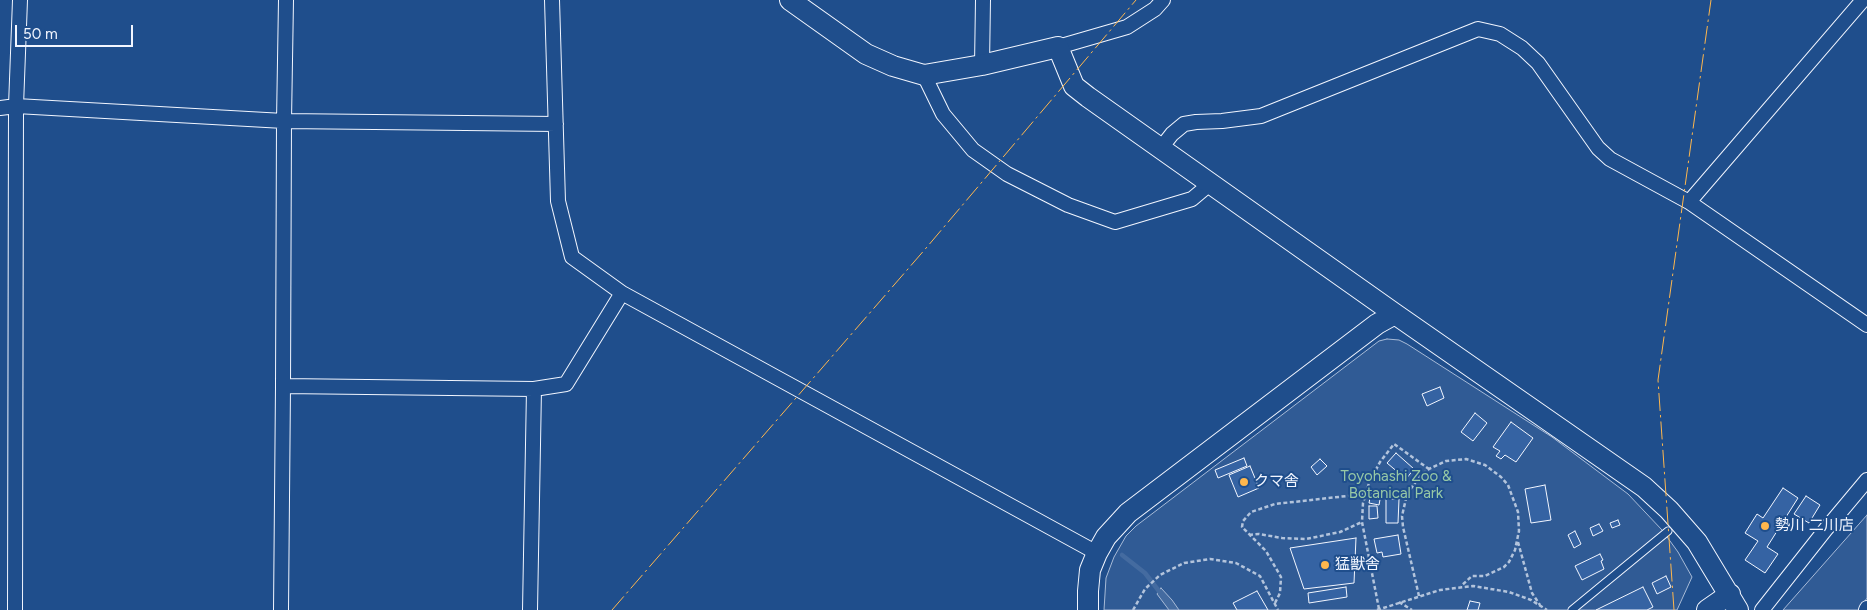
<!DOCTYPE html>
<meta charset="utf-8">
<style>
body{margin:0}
#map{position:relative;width:1867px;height:610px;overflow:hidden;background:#1f4e8c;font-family:Figtree,sans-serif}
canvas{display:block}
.scale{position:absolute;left:15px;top:25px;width:118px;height:22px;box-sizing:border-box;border:2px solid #f2f6ff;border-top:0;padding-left:6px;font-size:15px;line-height:18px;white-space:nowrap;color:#f2f6ff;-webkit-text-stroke:4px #1f4e8c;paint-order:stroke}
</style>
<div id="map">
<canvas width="1867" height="610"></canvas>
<div class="scale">50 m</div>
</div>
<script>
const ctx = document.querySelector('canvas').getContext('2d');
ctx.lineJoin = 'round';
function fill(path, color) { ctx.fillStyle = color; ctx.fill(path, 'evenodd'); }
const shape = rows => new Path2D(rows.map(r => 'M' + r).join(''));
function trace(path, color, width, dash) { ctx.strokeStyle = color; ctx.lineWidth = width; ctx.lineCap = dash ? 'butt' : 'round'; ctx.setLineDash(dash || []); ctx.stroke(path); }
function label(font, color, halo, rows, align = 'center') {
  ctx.font = font + ' Figtree,"Noto Sans JP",sans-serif'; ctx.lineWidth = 4; ctx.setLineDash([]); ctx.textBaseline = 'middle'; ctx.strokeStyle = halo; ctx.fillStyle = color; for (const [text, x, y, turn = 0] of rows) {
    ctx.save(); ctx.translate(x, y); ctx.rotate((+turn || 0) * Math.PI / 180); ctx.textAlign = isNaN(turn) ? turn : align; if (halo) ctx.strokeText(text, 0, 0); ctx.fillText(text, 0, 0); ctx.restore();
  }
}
const built = shape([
 [1387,339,1399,340,1407,344,1552,437,1628,494,1662,530,1678,552,1692,577,1677,610,1104,610,1106,578,1114,557,1126,536,1136,526,1379,341,1387,339],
 [1867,515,1867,598,1859,610,1783,610,1867,515]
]);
fill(built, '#305b95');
trace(built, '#a8bbd7', 1);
const water = shape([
 [1161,588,1172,600,1179,610,1169,610,1157,594,1161,588]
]);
fill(water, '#446ba0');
trace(water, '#a8bbd7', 1);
trace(shape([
 [1122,555,1145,573,1162,595]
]), '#446ba0', 4.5);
const building = shape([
 [1440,387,1444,398,1427,406,1422,394,1440,387],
 [1475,413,1487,423,1473,441,1461,432,1475,413],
 [1511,422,1533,438,1516,462,1505,455,1501,459,1496,456,1500,451,1493,447,1511,422],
 [1396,453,1414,469,1406,479,1387,463,1396,453],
 [1244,458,1247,466,1218,478,1215,470,1244,458],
 [1320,459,1327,466,1317,475,1311,467,1320,459],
 [1250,466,1259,488,1238,497,1229,475,1250,466],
 [1545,485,1551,520,1531,523,1525,489,1545,485],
 [1783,488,1798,498,1767,547,1778,554,1765,573,1745,560,1758,541,1745,533,1757,514,1763,518,1783,488],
 [1371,493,1381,494,1379,505,1369,503,1371,493],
 [1806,496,1820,505,1809,523,1794,514,1806,496],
 [1386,499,1399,499,1398,523,1386,523,1386,499],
 [1369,506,1377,506,1378,518,1369,519,1369,506],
 [1618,520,1620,525,1612,528,1610,523,1618,520],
 [1599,524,1603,531,1593,536,1590,528,1599,524],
 [1575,531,1581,544,1574,548,1568,535,1575,531],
 [1398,535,1401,554,1383,557,1382,552,1377,553,1374,539,1398,535],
 [1356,538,1354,583,1304,589,1290,548,1356,538],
 [1600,554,1603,560,1601,561,1604,569,1582,580,1575,566,1600,554],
 [1666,576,1671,587,1657,594,1652,583,1666,576],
 [1346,587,1347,597,1309,603,1308,593,1346,587],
 [1643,587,1653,607,1647,610,1596,610,1643,587],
 [1257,591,1268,610,1237,610,1233,603,1257,591],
 [1470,601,1480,603,1478,610,1467,610,1470,601]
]);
fill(building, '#3563a3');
trace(building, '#f2f6ff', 1);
const lane = shape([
 [1572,610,1668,531]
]);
const street = shape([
 [552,0,558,201,572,257,622,293,1097,553],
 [1058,47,1127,27,1155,9,1163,0],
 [982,65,983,0],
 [924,75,943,114,973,150,1007,174,1068,205,1115,222,1192,199,1211,183],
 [0,108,16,106,284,121,556,124],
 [1161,148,1172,134,1184,124,1196,122,1222,121,1261,116,1478,29,1500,34,1522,48,1538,63,1598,148,1610,159,1689,202,1867,325],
 [1689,202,1863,0],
 [283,386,534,389,566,384,622,293],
 [15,610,16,106,20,0],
 [281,610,283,386,284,121,286,0],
 [530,610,534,389],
 [1762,610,1826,529,1867,480],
 [1866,610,1867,608]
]);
const secondary = shape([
 [790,0,866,54,893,66,924,75,982,65,1058,47,1074,86,1088,97,1395,314,1644,487,1669,510,1697,542,1738,610],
 [1088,610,1088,591,1090,570,1097,553,1106,537,1128,513,1377,324,1395,314],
 [1707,610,1730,594]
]);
trace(lane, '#f2f6ff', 9);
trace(street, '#f2f6ff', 16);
trace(secondary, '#f2f6ff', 22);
trace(shape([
 [1249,535,1259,534,1282,538,1306,539,1340,532,1362,522],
 [1518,542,1532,593,1540,605],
 [1419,596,1403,527,1402,516,1407,494,1420,476,1429,469,1446,461,1466,459,1485,465,1501,477,1508,485,1518,512,1519,531,1515,550,1509,562,1504,567,1485,576,1472,576,1461,586],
 [1399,602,1412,610],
 [1275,603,1280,593,1281,577,1266,551,1242,527,1243,521,1251,512,1275,504,1365,494],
 [1379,609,1362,522,1363,503,1369,483,1380,462,1394,444,1429,469],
 [1133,610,1145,589,1160,575,1184,563,1210,559,1236,563,1260,576,1278,610],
 [1377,610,1440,590,1473,586,1509,592,1531,600,1547,610]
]), '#b3c4dc', 2.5, [4, 2.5]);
trace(lane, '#1f4e8c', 7);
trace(street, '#1f4e8c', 14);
trace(secondary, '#1f4e8c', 20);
trace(shape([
 [612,610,927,247,1136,0],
 [1674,610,1658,380,1711,0]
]), '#ffb74d', 1, [18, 4, 2.5, 4]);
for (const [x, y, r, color] of [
 [1244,482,5,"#ffb74d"],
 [1765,526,5,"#ffb74d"],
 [1325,565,5,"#ffb74d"]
]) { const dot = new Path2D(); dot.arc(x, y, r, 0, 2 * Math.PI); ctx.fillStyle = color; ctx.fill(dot); trace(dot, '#1f4e8c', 2); }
label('15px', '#97c8a6', '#1f4e8c', [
 ["Toyohashi Zoo &",1396,477],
 ["Botanical Park",1396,494]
]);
label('15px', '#f2f6ff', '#1f4e8c', [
 ["クマ舎",1254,482],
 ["勢川 二川店",1775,526],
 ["猛獣舎",1335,565]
], 'left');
</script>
